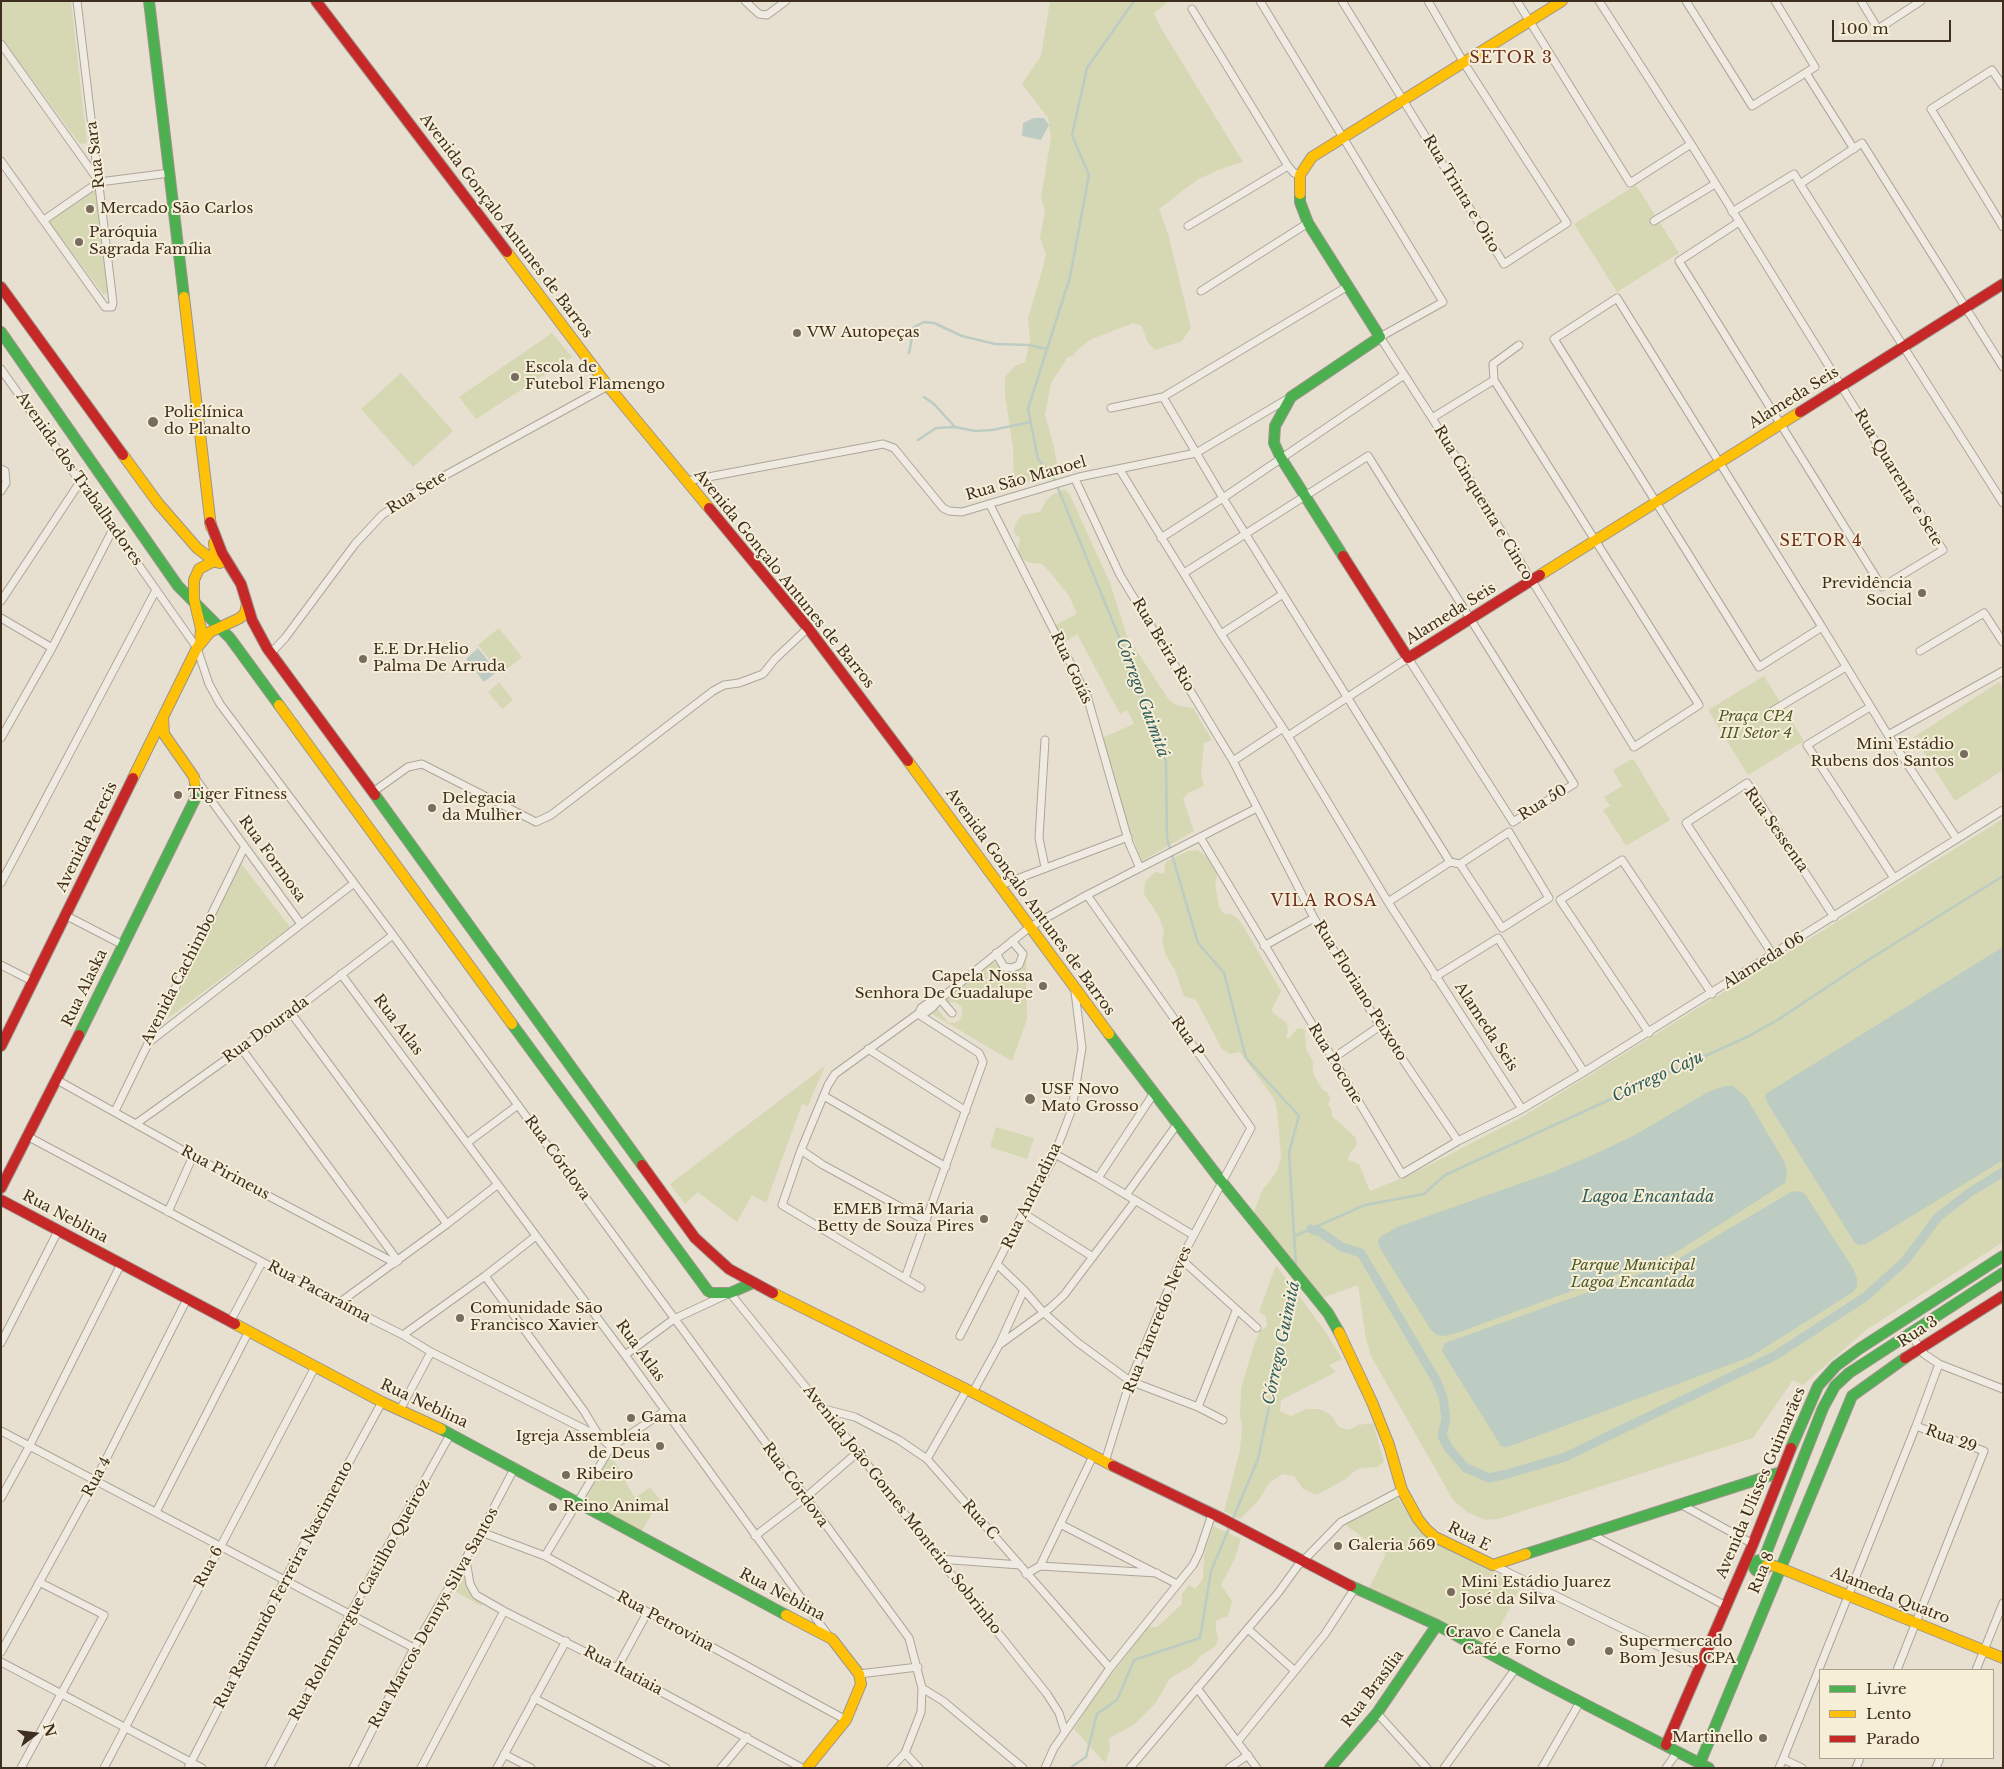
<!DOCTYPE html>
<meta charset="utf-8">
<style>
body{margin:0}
#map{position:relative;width:2004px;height:1769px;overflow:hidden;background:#e7e0d1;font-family:"Libre Baskerville",serif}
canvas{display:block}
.frame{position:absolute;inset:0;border:2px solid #3d2e20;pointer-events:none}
.legend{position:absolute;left:1819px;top:1669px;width:175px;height:90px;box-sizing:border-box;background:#f7eed8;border:1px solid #ada18e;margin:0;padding:6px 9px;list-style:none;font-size:15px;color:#3d2e20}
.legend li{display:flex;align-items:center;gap:10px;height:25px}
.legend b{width:25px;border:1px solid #ada18e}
.north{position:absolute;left:10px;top:1709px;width:50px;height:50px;-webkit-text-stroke:4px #f7eed8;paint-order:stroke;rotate:75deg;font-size:14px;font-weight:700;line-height:20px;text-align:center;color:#3d2e20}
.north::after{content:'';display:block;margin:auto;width:18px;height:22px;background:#3d2e20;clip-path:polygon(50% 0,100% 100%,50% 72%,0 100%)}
.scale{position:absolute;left:1832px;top:20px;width:119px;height:22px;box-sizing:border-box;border:2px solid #3d2e20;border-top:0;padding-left:6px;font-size:15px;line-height:18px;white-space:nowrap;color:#3d2e20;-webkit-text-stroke:4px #f7eed8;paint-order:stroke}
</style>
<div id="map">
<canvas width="2004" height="1769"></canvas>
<div class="frame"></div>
<ul class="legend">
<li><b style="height:6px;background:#4caf50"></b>Livre</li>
<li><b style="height:6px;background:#ffc107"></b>Lento</li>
<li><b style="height:6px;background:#c62828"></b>Parado</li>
</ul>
<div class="north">N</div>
<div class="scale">100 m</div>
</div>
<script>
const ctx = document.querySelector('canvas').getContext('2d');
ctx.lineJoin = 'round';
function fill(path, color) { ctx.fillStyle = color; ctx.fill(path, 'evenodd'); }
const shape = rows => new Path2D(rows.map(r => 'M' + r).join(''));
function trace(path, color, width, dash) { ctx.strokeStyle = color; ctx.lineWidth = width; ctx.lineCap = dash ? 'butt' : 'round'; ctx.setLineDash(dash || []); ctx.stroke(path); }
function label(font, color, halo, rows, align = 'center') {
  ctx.font = font + ' "Libre Baskerville",serif'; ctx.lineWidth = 4; ctx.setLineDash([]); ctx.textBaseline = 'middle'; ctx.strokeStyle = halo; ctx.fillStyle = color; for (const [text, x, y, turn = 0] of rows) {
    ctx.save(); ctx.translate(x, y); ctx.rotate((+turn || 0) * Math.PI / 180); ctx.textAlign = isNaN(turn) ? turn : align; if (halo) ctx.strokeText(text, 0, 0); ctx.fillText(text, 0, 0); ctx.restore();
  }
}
fill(shape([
 [1,1,71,1,87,143,80,144,1,37],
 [1050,1,1169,1,1154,13,1161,28,1243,162,1218,170,1197,180,1159,209,1168,233,1191,328,1182,341,1155,350,1147,341,1142,326,1133,323,1092,339,1078,349,1073,356,1068,357,1051,383,1045,415,1054,447,1058,471,1014,486,1013,448,1005,395,1005,377,1015,366,1025,362,1030,340,1028,318,1042,271,1046,254,1040,238,1045,211,1041,198,1051,137,1048,118,1022,84,1041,56],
 [1636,185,1679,253,1617,292,1574,224],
 [93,191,96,192,108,292,104,295,49,222,86,193],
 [552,333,572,357,476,419,459,397],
 [401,373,453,431,413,467,361,409],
 [1062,490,1066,490,1070,495,1110,583,1127,636,1169,700,1176,705,1193,708,1212,740,1204,743,1201,774,1204,786,1188,793,1183,799,1194,831,1142,861,1131,834,1102,738,1134,724,1127,710,1120,714,1077,634,1062,644,1053,626,1077,614,1069,596,1049,571,1042,564,1031,563,1022,559,1018,551,1020,538,1015,534,1014,529,1017,521,1022,515,1040,512,1045,502,1052,495],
 [499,628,522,657,501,674,478,645],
 [1764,676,1804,741,1748,775,1708,710],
 [499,682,513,700,502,709,488,692],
 [1999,682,2003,687,2003,770,1955,801,1914,737],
 [1630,760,1634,760,1670,820,1626,846,1603,810,1610,806,1604,797,1622,786,1613,770],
 [2003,819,2003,1242,1866,1330,1803,1385,1793,1380,1753,1438,1498,1519,1485,1520,1467,1512,1453,1500,1371,1356,1366,1339,1358,1285,1322,1298,1255,1215,1255,1209,1263,1189,1270,1181,1277,1170,1281,1157,1277,1109,1274,1099,1240,1052,1230,1054,1222,1049,1196,1000,1184,996,1175,970,1166,956,1162,940,1164,930,1158,915,1144,894,1145,882,1155,872,1164,874,1165,865,1167,861,1188,851,1197,850,1210,859,1217,875,1215,884,1219,907,1224,914,1230,914,1236,917,1243,926,1281,991,1272,1009,1273,1013,1287,1023,1288,1031,1286,1038,1289,1038,1297,1029,1302,1028,1305,1030,1306,1049,1313,1062,1313,1073,1322,1089,1328,1093,1330,1099,1328,1105,1331,1109,1332,1116,1355,1137,1357,1144,1349,1155,1348,1160,1359,1164,1370,1191,1412,1174,1522,1117],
 [240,862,290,927,167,1019],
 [1026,949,1027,1019,1012,1061,932,1014,935,1012,932,1009,936,1007,948,1022,955,1023,960,1020,963,1011,961,1006,955,1002,944,1003,942,1000,990,962,997,963,1009,970,1025,957],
 [825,1066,808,1106,802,1104,766,1203,752,1195,737,1222,698,1192,685,1204,670,1184],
 [996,1127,1034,1138,1027,1159,990,1147],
 [1276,1265,1325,1331,1342,1359,1329,1365,1336,1372,1281,1400,1280,1411,1291,1416,1306,1409,1319,1409,1331,1415,1339,1427,1349,1430,1358,1425,1373,1423,1384,1462,1377,1467,1361,1468,1353,1472,1346,1479,1318,1494,1314,1494,1303,1489,1294,1476,1283,1474,1270,1482,1258,1501,1240,1519,1224,1511,1240,1450,1242,1428,1240,1415,1241,1388,1254,1345,1260,1331,1267,1326,1266,1316,1259,1312],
 [611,1455,635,1498,650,1487,660,1500,640,1534,583,1502],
 [1397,1497,1422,1534,1521,1586,1488,1650,1369,1588,1386,1554,1344,1524,1356,1516],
 [1213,1526,1241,1539,1235,1558,1221,1585,1232,1601,1228,1616,1216,1621,1216,1631,1218,1637,1216,1646,1200,1656,1193,1665,1170,1678,1155,1704,1135,1724,1109,1738,1110,1749,1105,1763,1074,1729,1095,1696,1148,1627,1157,1627,1182,1604,1182,1594,1189,1585,1195,1589,1203,1579,1204,1556],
 [465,1568,483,1602,481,1606,453,1590]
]), '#d6d7b3');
fill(shape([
 [1034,118,1044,118,1049,125,1041,140,1022,136,1023,123],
 [478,648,497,672,484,682,466,659],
 [2003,947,2003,1160,1866,1244,1860,1245,1855,1243,1768,1104,1765,1097,1767,1093],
 [1725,1086,1733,1086,1746,1097,1785,1163,1787,1174,1785,1183,1675,1253,1457,1333,1445,1336,1437,1335,1431,1330,1381,1250,1378,1242,1380,1237,1397,1227,1553,1172,1595,1154,1633,1136,1708,1092],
 [1799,1191,1805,1194,1854,1270,1857,1279,1857,1286,1853,1292,1750,1357,1516,1444,1507,1447,1501,1446,1442,1351,1445,1343,1673,1262,1791,1192]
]), '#bcccc2');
trace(shape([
 [1134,1,1087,68,1072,135,1089,175,1070,277,1028,409,1038,459,1053,476,1131,666,1166,762,1167,838,1198,943,1224,973,1246,1058,1299,1116,1289,1152,1296,1267],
 [909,353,914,327,924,322,934,323,962,336,995,344,1029,345,1047,349],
 [924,397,934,404,955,427],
 [918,440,936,428,955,427,975,431,992,430,1031,422],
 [1295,1236,1365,1205,1424,1194,1445,1175,1749,1036,1779,1019,1865,962,2003,876],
 [1232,1521,1258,1459,1296,1278],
 [1070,1768,1086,1757,1097,1714,1117,1700,1134,1660,1200,1638,1211,1571,1230,1526]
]), '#bcccc2', 2.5);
trace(shape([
 [1311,1229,1320,1232,1342,1247,1361,1253,1436,1380,1443,1397,1446,1419,1442,1436,1449,1449,1466,1468,1489,1478,1507,1474,1565,1457,1776,1355,1865,1297,1905,1261,1938,1217,1969,1193,2003,1172]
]), '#bcccc2', 9);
const street = shape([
 [745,1,759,14,767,15,786,1],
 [1260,1,1443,302,1380,337,1432,418],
 [1342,1,1504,264,1567,223,1464,63,1428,1],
 [1517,1,1630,183,1691,144],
 [1599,1,1691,144,1943,550,1882,587,1679,261,1739,222],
 [1686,1,1752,106,1815,67,1775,1],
 [1861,1,1878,29,1921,1],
 [1192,9,1288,166,1294,173,1300,175],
 [1,44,98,180],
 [1806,73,1854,149],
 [2003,86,1992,70,1931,109,2003,227],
 [1,161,105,307,112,307,113,303,77,1],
 [1732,212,1794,174,1800,184],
 [44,220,99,182,170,173],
 [1654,221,1715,184],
 [1188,226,1288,166],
 [1201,291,1308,223],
 [1617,298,1822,627,1759,667,1554,339,1617,298],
 [2003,367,1862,143,1800,184,2003,503],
 [1,369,197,648,209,684,220,704,393,935,909,1638,922,1688,921,1712,905,1753,891,1768],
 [1494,380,1699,705,1634,747,1432,418,1494,380],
 [1494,380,1493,364,1519,345],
 [1163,397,1223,498,1450,862,1388,902],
 [1111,408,1163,397,1348,286],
 [1,469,5,471,6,483,1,491],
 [1120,470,1221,634,1288,736,1388,902,1522,1109],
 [1075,479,1120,575,1233,761,1314,918,1380,1026,1458,1141],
 [687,481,883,444,894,448,943,508,949,511,962,512,1079,477,1196,453,1289,398],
 [990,505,1087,696,1129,843,1140,868],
 [1161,538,1223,498,1404,375],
 [1184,573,1368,456,1574,784,1513,822,1408,658,1288,736],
 [1,601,80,482],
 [1,618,52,648],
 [1822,627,1888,735,1957,839],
 [1221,634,1283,594],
 [1920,651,1984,613,2003,642],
 [271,653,285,638,355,544,382,515,422,488,608,386],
 [1870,707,1807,745,1894,878],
 [1769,713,1846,667],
 [1888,735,2003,671],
 [1,738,52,648,113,529],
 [1045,740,1039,838,1045,867],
 [1233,761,1283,728],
 [195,778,301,924],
 [373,792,408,767,422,764,536,822,551,815,713,691,724,685,739,683,763,674,775,659,808,628],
 [1200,837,1402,1174,1458,1141,1522,1109,1584,1072,2003,810],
 [1450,862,1460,864,1509,832,1549,898,1502,928,1460,864],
 [1,883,156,590],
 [1001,885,1128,837],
 [1087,895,1251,1128,1181,1259,1130,1381,1105,1462],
 [65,915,123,945],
 [1264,946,1314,918],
 [996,953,1004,967,1012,968,1019,965,1023,954,1012,941],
 [1773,955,1686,823,1747,783,1834,917],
 [1,965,34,982],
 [341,974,625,1355,828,1635],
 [1435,977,1498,938,1584,1072],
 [940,999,928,1003,921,1008,919,1013,925,1013,932,1008,940,999,1030,927,1087,895,1257,808],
 [940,999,952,1013],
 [291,1013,447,1224],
 [919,1013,835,1074,828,1085,801,1150,782,1205,921,1288],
 [1649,1033,1560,900,1622,860,1712,994],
 [148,1043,353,884],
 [241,1048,398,1261],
 [868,1049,966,1111],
 [1332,1059,1380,1026],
 [57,1080,193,1156,395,1263],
 [824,1096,946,1167],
 [115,1111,244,848],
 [137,1123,291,1013,393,935],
 [27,1136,339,1303,403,1335,431,1352,600,1437,611,1447],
 [467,1143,518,1105],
 [801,1150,823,1165,926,1221],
 [1055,1154,1098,1178,1193,1235],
 [1098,1178,1154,1093],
 [1126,1195,1178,1123],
 [168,1212,193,1156],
 [1023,1213,1093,1257],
 [1181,1259,1257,1328],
 [998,1265,1024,1290,1043,1312,1077,1342,1130,1381,1198,1407,1223,1420],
 [485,1276,584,1411,599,1436],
 [905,1278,983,1062,979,1053,918,1014],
 [339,1303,447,1224,497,1185],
 [230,1322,262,1262],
 [1910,1333,1924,1354,1939,1364,2003,1389],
 [403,1335,485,1276,536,1236],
 [960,1336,1023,1213,1052,1161,1072,1109,1082,1048,1075,992],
 [1,1343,58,1231],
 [999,1345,1050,1308,1064,1295,1135,1201],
 [625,1355,674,1319,730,1293,858,1452,939,1559,1047,1694,1059,1713,1065,1732],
 [973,1392,999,1345,1024,1290],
 [1198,1407,1236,1311],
 [824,1409,855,1417,899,1440,927,1459,1110,1668],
 [400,1410,431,1352],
 [1916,1426,1939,1364],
 [1,1431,414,1648],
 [927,1459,967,1389],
 [1,1498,29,1447,121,1264],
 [1682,1505,1753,1544],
 [156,1512,249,1331],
 [1060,1524,1177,1584],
 [481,1532,545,1556,846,1720],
 [1589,1533,1726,1606],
 [755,1536,805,1498,858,1452],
 [545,1556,611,1447,665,1411],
 [939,1559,1020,1565],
 [466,1560,470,1584,476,1595,504,1611,617,1668,802,1768],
 [1303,1561,1341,1522,1402,1490],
 [1493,1565,1701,1667],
 [1040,1566,1093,1456],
 [1026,1574,1040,1566,1157,1573],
 [1248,1629,1295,1671],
 [1,1652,95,1481,187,1299],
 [1,1662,202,1768],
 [617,1668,647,1613],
 [1976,1670,2003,1603],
 [859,1674,918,1667],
 [922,1688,943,1701,1023,1768],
 [1197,1688,1257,1768],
 [534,1698,666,1768],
 [1377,1713,1427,1768],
 [1238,1741,1325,1634,1355,1588],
 [905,1753,919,1768],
 [504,1754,531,1768],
 [21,1768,104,1615,39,1582],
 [104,1768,315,1367],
 [188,1768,284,1581,382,1402],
 [269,1768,350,1614,451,1433],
 [353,1768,414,1648,481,1532,515,1467],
 [421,1768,504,1611],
 [497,1768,566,1641],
 [721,1768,747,1737],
 [1045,1768,1054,1748,1110,1668,1193,1565,1199,1553,1212,1514],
 [1130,1768,1278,1593,1302,1560],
 [1229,1768,1248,1755],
 [1444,1768,1516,1668],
 [1542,1768,1580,1702],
 [1666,1768,1678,1751],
 [1779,1768,1783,1759],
 [1802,1768,1783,1759,1916,1426,1984,1451,1897,1670],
 [1856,1768,1860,1758],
 [1936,1768,1940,1758]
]);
const fast = shape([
 [149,1,184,297],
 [1300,194,1300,202,1308,223,1380,337,1291,397,1275,426,1274,443,1281,458,1343,556],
 [1,332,178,586,230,638,279,705],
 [375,795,642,1165],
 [512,1024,708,1291,712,1293,730,1293,753,1283],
 [1109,1034,1222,1182,1328,1313,1339,1332],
 [79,1035,197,795,195,783],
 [441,1429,786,1615],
 [1791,1448,1818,1386,1836,1366,1859,1349,2003,1256],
 [1526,1554,1781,1472],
 '1754 1566a6 6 0 1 1 12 0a6 6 0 1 1-12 0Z',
 [1763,1561,1823,1408,1835,1386,1849,1373,2003,1273],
 [1351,1586,1437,1625,1540,1681,1709,1768],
 [1700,1763,1852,1396,1905,1358],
 [1330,1768,1377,1713,1437,1625]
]);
const slow = shape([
 [1300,194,1300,175,1312,157,1562,1],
 [507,252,608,386,709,508],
 [184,297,211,527],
 [123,455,158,503,197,548,214,561,220,563],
 [214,543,216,562],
 [1540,575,1800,412],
 [200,642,201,629,194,599,194,580,199,569,214,561],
 [279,705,512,1024],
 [163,717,164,734,194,777,195,783],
 [908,761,1109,1034],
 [133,778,197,648,210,632,240,618,245,613,247,604],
 [773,1293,980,1396,1113,1466],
 [235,1324,382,1402,441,1429],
 [1339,1332,1372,1402,1389,1445,1402,1490,1418,1519,1426,1529,1435,1537,1493,1565,1526,1554],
 [1766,1566,1771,1565,1780,1568,2003,1658],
 [786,1615,832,1639,859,1674,861,1684,846,1720,807,1768]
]);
const jam = shape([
 [316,1,507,252],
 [1,287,123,455],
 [1800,412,2003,284],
 [709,508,808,628,908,761],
 [210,522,222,553,241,584,252,620,267,648,375,795],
 [1343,556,1408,658,1540,575],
 [1,1046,133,778],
 [642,1165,695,1238,729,1269,773,1293],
 [1,1188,79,1035],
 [1,1200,235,1324],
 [1905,1358,2003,1296],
 [1113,1466,1221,1518,1351,1586],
 [1666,1745,1753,1544,1791,1448]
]);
trace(street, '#ada599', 9);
trace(fast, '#9c958a', 12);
trace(slow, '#9c958a', 12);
trace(jam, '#9c958a', 12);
trace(street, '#efebe3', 7);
trace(fast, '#4caf50', 10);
trace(slow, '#ffc107', 10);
trace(jam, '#c62828', 10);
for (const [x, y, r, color] of [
 [90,209,5,"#786c5e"],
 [79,242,5,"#786c5e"],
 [797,333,5,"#786c5e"],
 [515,377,5,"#786c5e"],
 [153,422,6,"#786c5e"],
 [1922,593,5,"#786c5e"],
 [363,659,5,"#786c5e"],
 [1964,754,5,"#786c5e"],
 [178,795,5,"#786c5e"],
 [432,808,5,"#786c5e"],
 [1043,986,5,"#786c5e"],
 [1030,1099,6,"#786c5e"],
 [984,1219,5,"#786c5e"],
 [460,1318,5,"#786c5e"],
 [631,1418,5,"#786c5e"],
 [660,1446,5,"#786c5e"],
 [566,1475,5,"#786c5e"],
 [553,1507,5,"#786c5e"],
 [1338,1546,5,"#786c5e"],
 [1451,1592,5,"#786c5e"],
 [1571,1642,5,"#786c5e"],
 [1609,1651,5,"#786c5e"],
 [1763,1738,5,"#786c5e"]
]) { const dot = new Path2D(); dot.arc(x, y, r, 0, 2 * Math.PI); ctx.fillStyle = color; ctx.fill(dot); trace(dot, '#f7eed8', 2); }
label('15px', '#3d2e20', '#f7eed8', [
 ["Rua Sara",96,155,-97],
 ["Rua Trinta e Oito",1461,194,59],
 ["Avenida Gonçalo Antunes de Barros",506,226,53],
 ["Alameda Seis",1794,398,-32],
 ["Rua Quarenta e Sete",1898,478,59],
 ["Avenida dos Trabalhadores",79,479,55],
 ["Rua São Manoel",1026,479,-16],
 ["Rua Sete",417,493,-32],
 ["Rua Cinquenta e Cinco",1483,503,59],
 ["Avenida Gonçalo Antunes de Barros",784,579,51],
 ["Alameda Seis",1451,614,-32],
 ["Rua Beira Rio",1163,645,59],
 ["Rua Goiás",1071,668,65],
 ["Rua 50",1543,803,-32],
 ["Rua Sessenta",1776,830,55],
 ["Avenida Perecis",87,837,-64],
 ["Rua Formosa",272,859,54],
 ["Avenida Gonçalo Antunes de Barros",1030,902,54],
 ["Alameda 06",1764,961,-32],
 ["Avenida Cachimbo",179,979,-63],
 ["Rua Alaska",85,988,-64],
 ["Rua Floriano Peixoto",1360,991,58],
 ["Rua Atlas",398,1025,53],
 ["Alameda Seis",1486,1027,57],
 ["Rua Dourada",266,1030,-36],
 ["Rua P",1187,1037,55],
 ["Rua Pocone",1335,1064,59],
 ["Rua Córdova",557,1158,54],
 ["Rua Pirineus",225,1173,28],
 ["Rua Andradina",1032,1196,-64],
 ["Rua Neblina",65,1217,28],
 ["Rua Pacaraíma",319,1292,28],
 ["Rua Tancredo Neves",1158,1320,-68],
 ["Rua 3",1918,1332,-33],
 ["Rua Atlas",640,1351,54],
 ["Rua Neblina",424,1404,25],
 ["Rua 29",1951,1439,20],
 ["Rua 4",97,1477,-62],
 ["Avenida Ulisses Guimarães",1761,1483,-67],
 ["Rua Córdova",795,1485,54],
 ["Avenida João Gomes Monteiro Sobrinho",902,1510,52],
 ["Rua C",980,1520,49],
 ["Rua E",1469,1537,27],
 ["Rua 6",209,1567,-62],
 ["Rua 8",1762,1573,-68],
 ["Rua Raimundo Ferreira Nascimento",284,1585,-62],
 ["Rua Neblina",782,1595,28],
 ["Alameda Quatro",1890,1596,22],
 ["Rua Rolembergue Castilho Queiroz",360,1600,-61],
 ["Rua Marcos Dennys Silva Santos",434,1618,-61],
 ["Rua Petrovina",665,1622,29],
 ["Rua Itatiaia",623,1671,28],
 ["Rua Brasília",1373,1689,-53]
]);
label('15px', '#3d2e20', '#f7eed8', [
 ["Mercado São Carlos",100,209],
 ["Paróquia",89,233],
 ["Sagrada Família",89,250],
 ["VW Autopeças",807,333],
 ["Escola de",525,368],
 ["Futebol Flamengo",525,385],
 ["Policlínica",164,413],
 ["do Planalto",164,430],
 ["Previdência",1912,584,"right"],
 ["Social",1912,601,"right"],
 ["E.E Dr.Helio",373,650],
 ["Palma De Arruda",373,667],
 ["Mini Estádio",1954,745,"right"],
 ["Rubens dos Santos",1954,762,"right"],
 ["Tiger Fitness",188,795],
 ["Delegacia",442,799],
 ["da Mulher",442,816],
 ["Capela Nossa",1033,977,"right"],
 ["Senhora De Guadalupe",1033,994,"right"],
 ["USF Novo",1041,1090],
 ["Mato Grosso",1041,1107],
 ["EMEB Irmã Maria",974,1210,"right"],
 ["Betty de Souza Pires",974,1227,"right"],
 ["Comunidade São",470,1309],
 ["Francisco Xavier",470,1326],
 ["Gama",641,1418],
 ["Igreja Assembleia",650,1437,"right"],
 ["de Deus",650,1454,"right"],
 ["Ribeiro",576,1475],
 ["Reino Animal",563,1507],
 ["Galeria 569",1348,1546],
 ["Mini Estádio Juarez",1461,1583],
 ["José da Silva",1461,1600],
 ["Cravo e Canela",1561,1633,"right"],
 ["Café e Forno",1561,1650,"right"],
 ["Supermercado",1619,1642],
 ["Bom Jesus CPA",1619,1659],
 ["Martinello",1753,1738,"right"]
], 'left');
label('italic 15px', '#4d5a26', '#f7eed8', [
 ["Praça CPA",1756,717],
 ["III Setor 4",1756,734],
 ["Parque Municipal",1633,1266],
 ["Lagoa Encantada",1633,1283]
]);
ctx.letterSpacing = '1px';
label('16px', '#6b2e1e', '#f7eed8', [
 ["SETOR 3",1511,58],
 ["SETOR 4",1821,541],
 ["VILA ROSA",1324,901]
]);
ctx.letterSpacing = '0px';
label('italic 16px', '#2f5d5a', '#f7eed8', [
 ["Córrego Guimitá",1142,698,70],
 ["Córrego Caju",1658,1077,-25],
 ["Lagoa Encantada",1648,1197],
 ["Córrego Guimitá",1282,1343,-78]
]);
</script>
